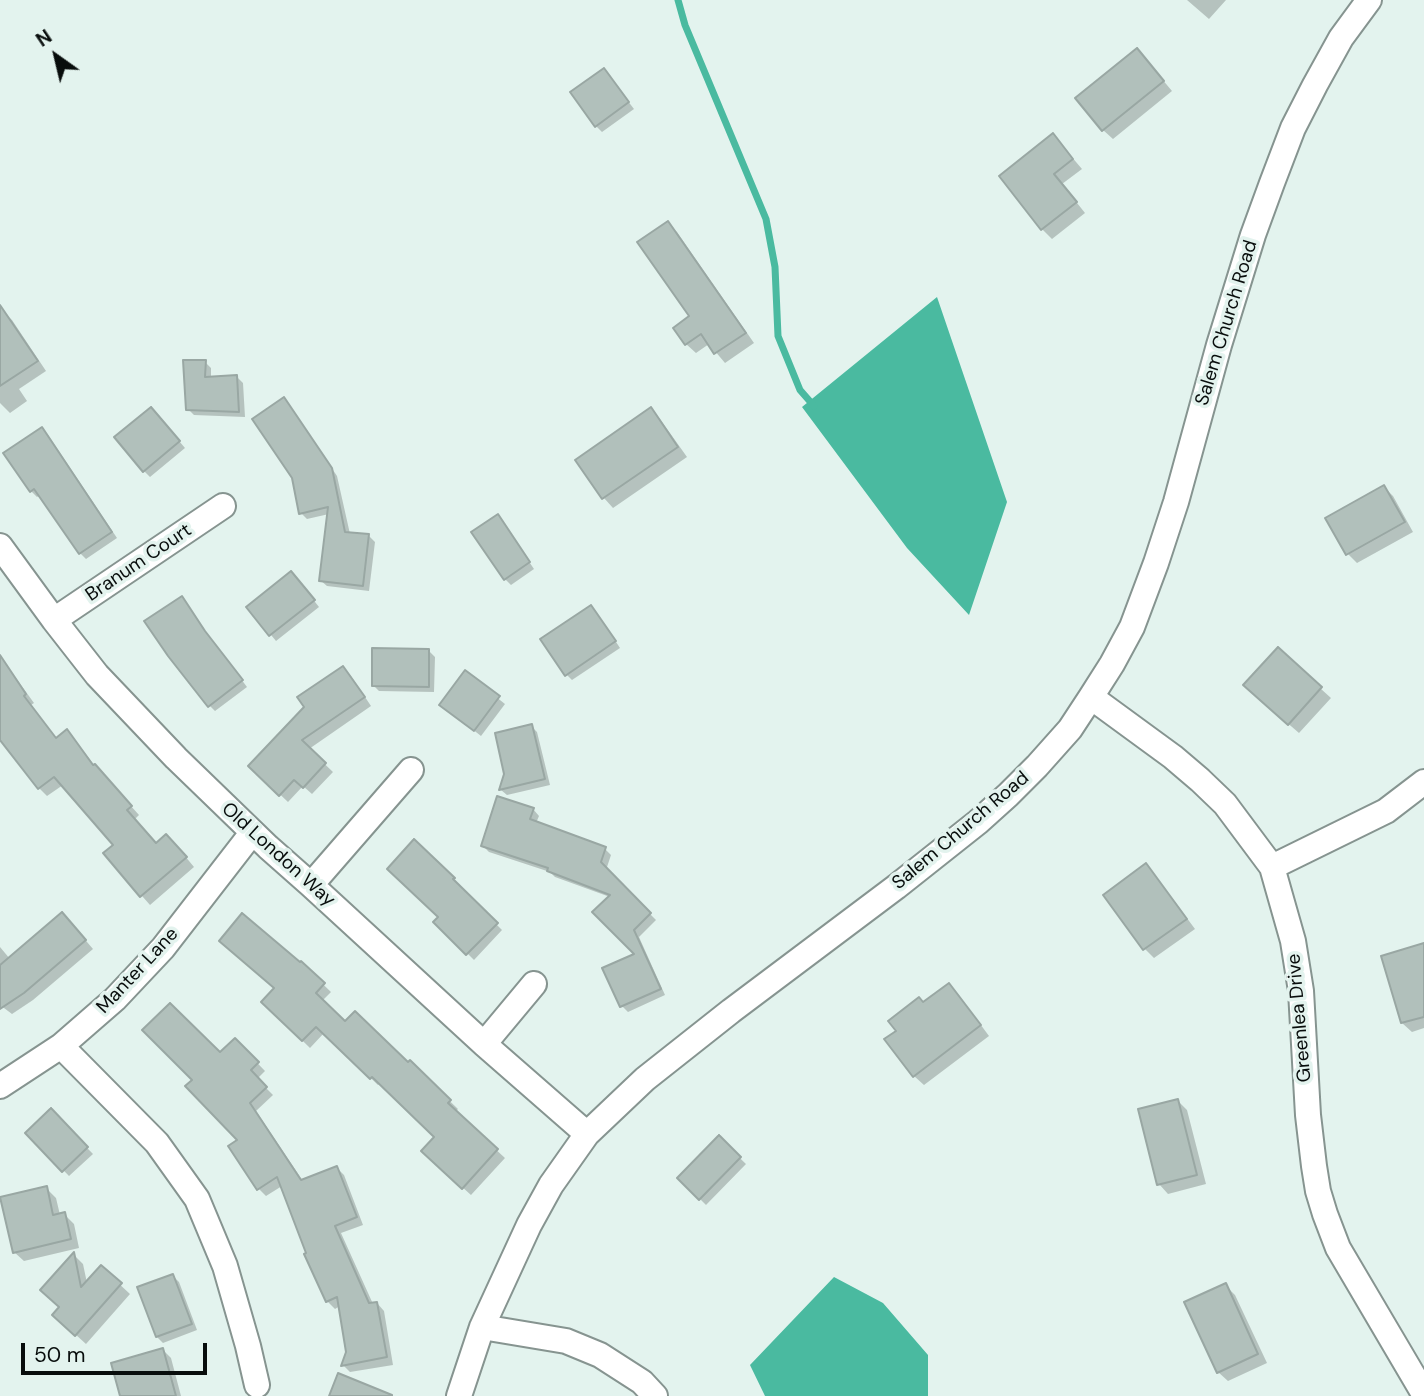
<!DOCTYPE html>
<style>
body{margin:0}
#map{position:relative;width:1424px;height:1396px;overflow:hidden;background:#e3f3ee;font-family:"DM Sans",sans-serif}
canvas{display:block}
.north{position:absolute;left:21px;top:21px;width:70px;height:70px;-webkit-text-stroke:5px #e3f3ee;paint-order:stroke;rotate:326deg;font-size:19px;font-weight:700;line-height:28px;text-align:center;color:#080d0c}
.north::after{content:'';display:block;margin:auto;width:24px;height:32px;background:#080d0c;clip-path:polygon(50% 0,100% 100%,50% 72%,0 100%)}
.scale{position:absolute;left:21px;top:1343px;width:186px;height:32px;box-sizing:border-box;border:4px solid #080d0c;border-top:0;padding-left:9px;font-size:21px;line-height:24px;white-space:nowrap;color:#080d0c;-webkit-text-stroke:5px #e3f3ee;paint-order:stroke}
</style>
<div id="map">
<canvas width="1424" height="1396"></canvas>
<div class="north">N</div>
<div class="scale">50 m</div>
</div>
<script>
const ctx = document.querySelector('canvas').getContext('2d');
ctx.lineJoin = 'round';
function fill(path, color) { ctx.fillStyle = color; ctx.fill(path, 'evenodd'); }
const shape = rows => new Path2D(rows.map(r => 'M' + r).join(''));
function trace(path, color, width, dash) { ctx.strokeStyle = color; ctx.lineWidth = width; ctx.lineCap = dash ? 'butt' : 'round'; ctx.setLineDash(dash || []); ctx.stroke(path); }
function label(font, color, halo, rows, align = 'center') {
  ctx.font = font + ' "DM Sans",sans-serif'; ctx.lineWidth = 7; ctx.setLineDash([]); ctx.textBaseline = 'middle'; ctx.strokeStyle = halo; ctx.fillStyle = color; for (const [text, x, y, turn = 0] of rows) {
    ctx.save(); ctx.translate(x, y); ctx.rotate((+turn || 0) * Math.PI / 180); ctx.textAlign = isNaN(turn) ? turn : align; if (halo) ctx.strokeText(text, 0, 0); ctx.fillText(text, 0, 0); ctx.restore();
  }
}
fill(shape([
 [937,297,1007,502,969,615,907,548,802,407],
 [834,1277,883,1303,928,1355,928,1396,765,1396,750,1365]
]), '#4abaa0');
fill(shape([
 [1187,0,1226,0,1209,19],
 [1146,60,1172,91,1113,139,1103,130],
 [604,70,634,109,602,132,596,126],
 [1053,135,1082,169,1062,184,1085,213,1052,239,1042,229,1001,176],
 [667,223,677,232,754,343,725,363,709,344,696,353,686,344,692,317],
 [2,311,12,320,46,371,19,389,27,401,10,413,0,403,0,312],
 [205,362,211,368,211,379,237,377,243,383,245,417,194,415,188,409],
 [284,400,290,406,337,476,350,534,369,536,375,542,369,591,327,586,320,580,329,514,307,519,301,513],
 [651,409,660,419,687,457,613,508,604,498,577,460],
 [157,415,185,448,150,477,144,471],
 [42,429,48,435,117,538,86,559,80,553,40,495,37,497,31,491],
 [1384,487,1393,496,1413,532,1357,563,1348,554,1328,518],
 [503,523,534,569,511,585,505,579],
 [297,579,319,607,276,641,248,607],
 [187,604,211,639,247,687,215,711,209,705],
 [591,607,597,613,620,648,572,680,566,674],
 [1278,650,1331,698,1299,733,1255,695],
 [429,651,435,657,434,692,379,691,373,685],
 [0,656,34,703,31,705,57,739,75,740,95,766,139,815,135,819,156,845,175,844,194,867,150,905,105,854,115,845,63,785,47,796,39,788,0,738],
 [343,668,351,676,371,706,309,749,333,772,312,794,303,786,288,802,250,766],
 [466,673,505,704,481,736,448,710],
 [531,726,537,732,550,785,507,795,501,790,506,774],
 [533,809,539,816,536,823,605,849,611,855,606,870,656,920,639,937,665,995,628,1012,622,1006,605,969,637,954,610,897,555,877,550,872,489,852,483,846],
 [414,842,460,885,458,886,502,930,474,960,436,922,440,917],
 [1146,866,1155,875,1195,929,1154,958,1145,949,1105,895],
 [70,922,93,949,33,1000,12,1014,0,1005,0,947,10,959],
 [1424,945,1424,1028,1412,1032,1402,1023],
 [301,963,331,992,322,1001,345,1024,408,1065,410,1063,458,1109,455,1112,505,1158,471,1195,431,1159,436,1137,380,1083,378,1085,324,1033,310,1048,263,1002],
 [948,985,958,994,989,1036,924,1085,914,1076,898,1031,924,1004],
 [235,1040,265,1071,257,1079,273,1095,256,1111,303,1181,337,1168,344,1175,363,1225,341,1233,373,1304,377,1303,384,1311,393,1365,350,1372,343,1365,348,1352,340,1306,335,1309,327,1301,282,1186,266,1196,259,1189,240,1140,220,1055],
 [1178,1101,1187,1110,1206,1184,1168,1194,1159,1184],
 [51,1111,93,1154,69,1176,27,1133],
 [719,1138,746,1164,706,1205,679,1178],
 [46,1188,56,1198,60,1215,64,1214,74,1224,79,1248,24,1261,14,1252],
 [74,1255,83,1264,87,1283,101,1267,130,1294,86,1344,64,1324,61,1307],
 [173,1276,179,1282,197,1330,163,1343,157,1337],
 [1225,1285,1235,1295,1267,1363,1228,1381,1218,1372],
 [163,1350,171,1358,181,1396,122,1396]
]), '#0003');
trace(shape([
 [678,0,685,25,766,219,775,267,778,336,800,390,814,406]
]), '#4abaa0', 7);
const building = shape([
 [1137,48,1164,81,1102,131,1075,98,1137,48],
 [604,68,629,102,595,127,570,92,604,68],
 [1053,133,1073,159,1054,174,1077,202,1041,230,999,176,1053,133],
 [668,221,746,333,714,354,701,334,685,345,673,328,689,316,637,242,668,221],
 [0,305,38,361,0,386,0,305],
 [183,360,206,360,205,377,237,375,239,412,186,410,183,360],
 [284,397,332,468,345,532,369,534,363,586,319,581,328,507,299,514,292,478,252,419,284,397],
 [151,407,180,441,143,472,114,437,151,407],
 [651,407,678,447,602,499,575,460,651,407],
 [42,427,112,532,79,554,34,489,30,492,3,453,42,427],
 [1384,485,1405,522,1346,555,1325,518,1384,485],
 [498,514,530,562,504,580,471,532,498,514],
 [291,571,315,600,269,636,246,607,291,571],
 [182,596,205,631,243,680,208,707,168,656,144,621,182,596],
 [591,605,616,641,565,676,540,639,591,605],
 [1278,647,1322,687,1288,725,1243,685,1278,647],
 [372,648,429,649,429,687,372,686,372,648],
 [0,655,26,694,24,696,56,738,67,729,93,765,95,764,132,806,127,810,156,843,166,834,187,857,140,897,103,853,113,845,54,777,38,789,0,740,0,655],
 [343,666,365,697,302,740,326,763,303,788,294,780,279,796,248,766,304,707,297,697,343,666],
 [465,670,500,696,474,731,439,705,465,670],
 [532,724,545,779,499,790,504,774,495,733,532,724],
 [497,796,534,808,530,819,606,847,601,862,651,913,634,930,661,989,620,1007,602,968,634,954,592,912,610,895,547,871,548,868,481,846,497,796],
 [414,839,455,878,453,879,498,923,466,955,433,922,438,917,387,869,414,839],
 [1146,863,1187,919,1143,950,1103,895,1146,863],
 [62,912,86,940,24,993,0,1009,0,965,62,912],
 [242,913,300,962,301,961,325,983,316,993,345,1021,355,1011,408,1062,410,1060,451,1100,448,1103,498,1149,462,1189,421,1151,434,1137,372,1077,370,1079,316,1027,302,1041,261,1002,274,988,219,941,242,913],
 [1424,943,1424,1017,1401,1023,1381,956,1424,943],
 [949,983,981,1025,913,1077,884,1039,896,1031,888,1021,919,997,923,1002,949,983],
 [170,1003,220,1052,235,1038,259,1062,251,1070,267,1087,250,1103,301,1180,337,1166,357,1217,335,1226,369,1303,377,1302,387,1357,341,1366,346,1352,337,1297,326,1302,304,1254,306,1253,277,1177,257,1190,228,1146,237,1140,185,1086,192,1080,142,1030,170,1003],
 [1178,1099,1197,1175,1157,1185,1138,1109,1178,1099],
 [51,1108,88,1147,62,1172,25,1133,51,1108],
 [719,1135,741,1157,699,1200,677,1178,719,1135],
 [47,1186,53,1215,65,1212,71,1239,13,1253,0,1197,47,1186],
 [74,1252,81,1287,101,1265,122,1283,75,1336,52,1315,59,1307,40,1290,74,1252],
 [173,1274,192,1324,156,1337,137,1287,173,1274],
 [1226,1283,1258,1354,1217,1373,1184,1302,1226,1283],
 [163,1348,176,1396,120,1396,111,1363,163,1348],
 [338,1373,392,1395,392,1396,329,1396,338,1373]
]);
fill(building, '#b1c0bb');
trace(building, '#99a7a3', 2);
const minor = shape([
 [0,546,54,620,97,675,176,758,268,847,311,885,484,1044,587,1134],
 [54,620,223,506],
 [1091,697,1173,757,1200,780,1225,804,1272,867,1293,941,1301,991,1308,1115,1314,1166,1318,1191,1325,1214,1338,1248,1424,1394],
 [1272,867,1386,811,1424,782],
 [311,885,411,770],
 [484,1044,534,984],
 [61,1046,157,1143,197,1199,225,1266,248,1346,257,1385],
 [0,1086,61,1046,115,999,163,948,252,833],
 [482,1327,566,1341,600,1355,642,1382,655,1396],
 [459,1396,482,1327,529,1225,551,1185,587,1134,645,1079,731,1011,896,887,978,822,1008,795,1037,766,1070,729,1091,697,1112,664,1132,627,1156,563,1176,502,1219,345,1253,235,1272,183,1293,128,1315,85,1341,38,1369,0]
]);
trace(minor, '#869490', 28);
trace(minor, '#fff', 24);
label('19px', '#080d0c', '#e3f3ee', [
 ["Salem Church Road",1227,323,-73],
 ["Branum Court",139,563,-34],
 ["Salem Church Road",961,831,-40],
 ["Old London Way",278,855,42],
 ["Manter Lane",138,971,-47],
 ["Greenlea Drive",1300,1018,-95]
]);
</script>
